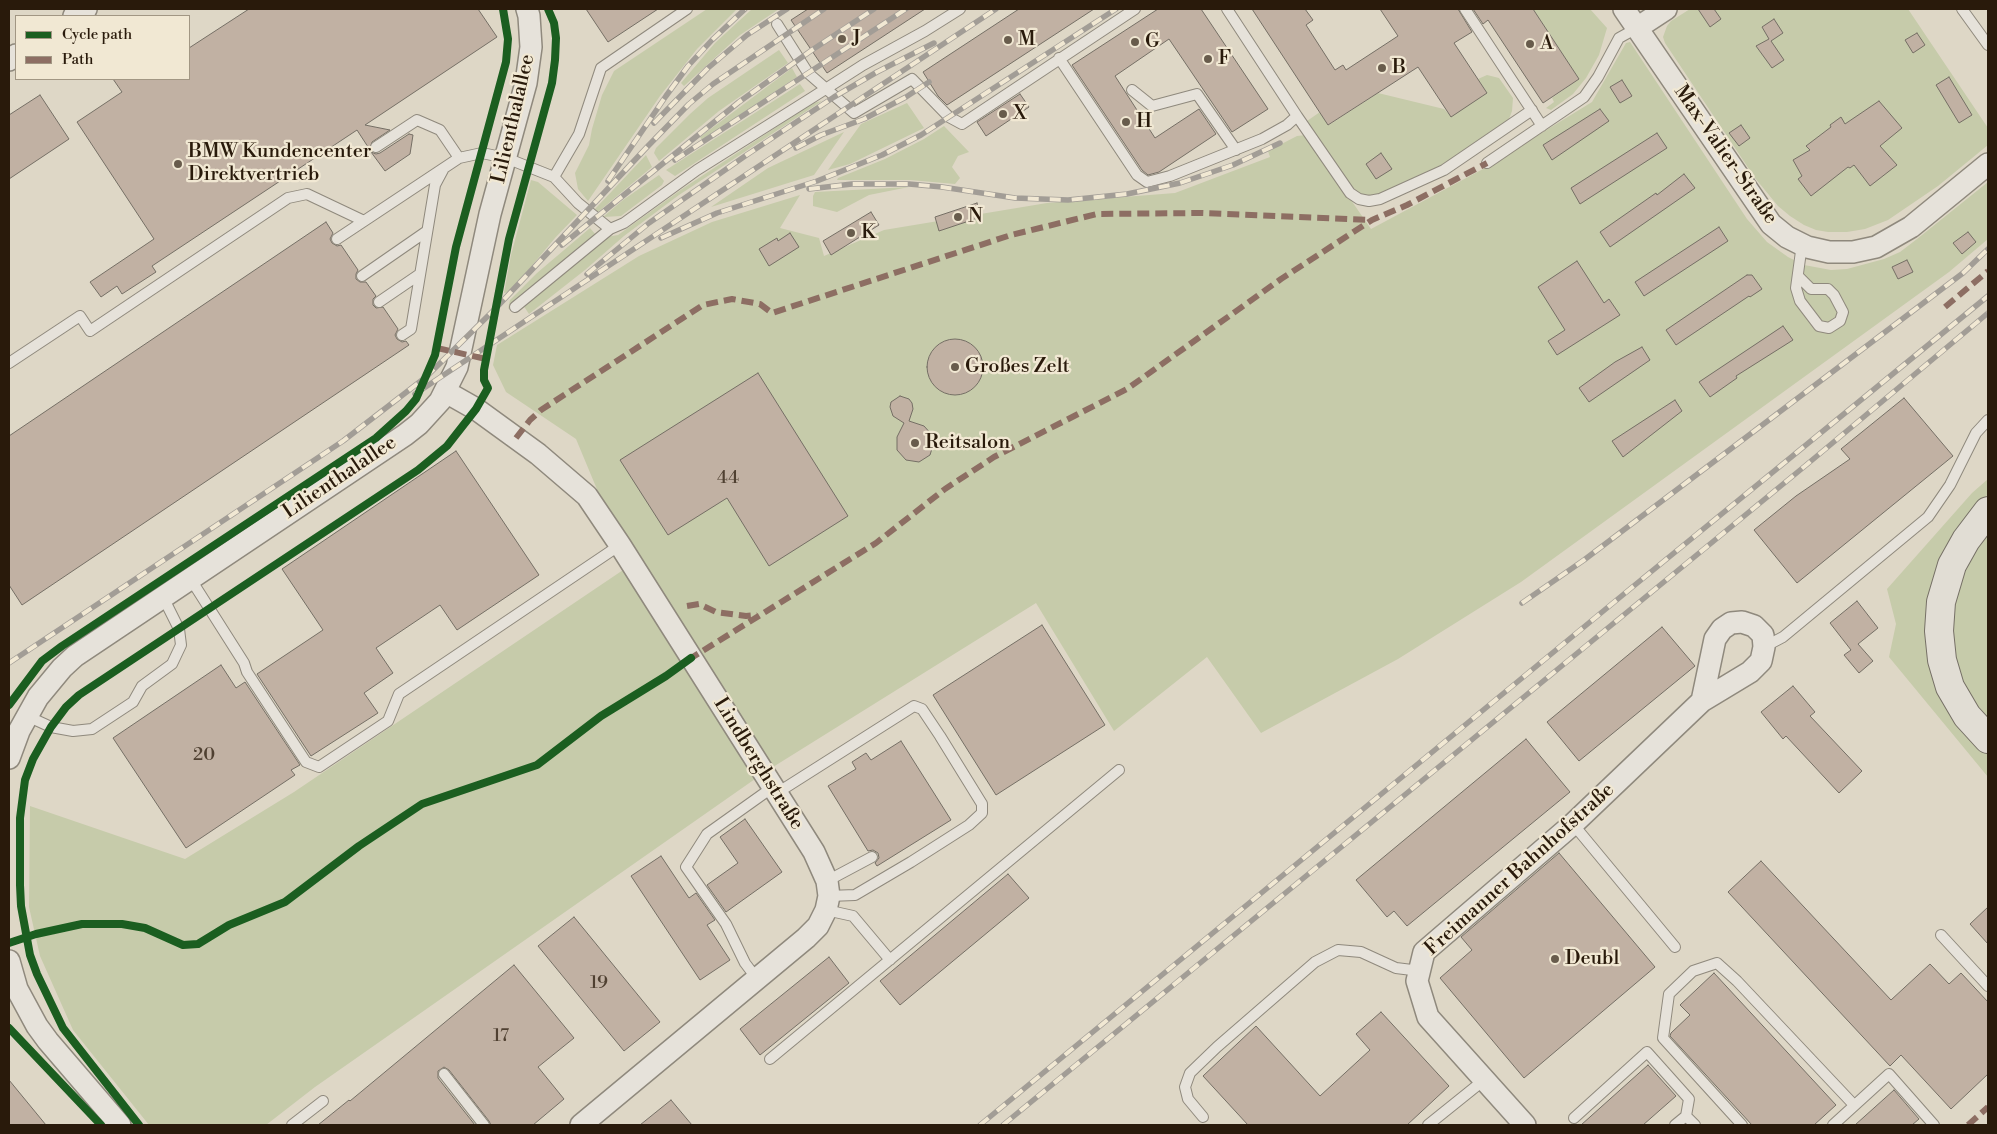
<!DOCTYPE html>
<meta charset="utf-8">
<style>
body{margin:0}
#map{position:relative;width:1997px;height:1134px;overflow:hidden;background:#ded7c6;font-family:"Libre Bodoni",serif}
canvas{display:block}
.frame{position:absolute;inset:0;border:10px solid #291a0b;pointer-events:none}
.legend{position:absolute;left:15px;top:15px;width:175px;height:65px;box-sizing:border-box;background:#f1e8d3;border:1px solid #a19683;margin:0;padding:6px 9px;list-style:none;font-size:15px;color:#291a0b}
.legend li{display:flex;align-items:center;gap:10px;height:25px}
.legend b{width:25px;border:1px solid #a19683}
</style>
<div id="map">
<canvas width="1997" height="1134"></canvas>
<div class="frame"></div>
<ul class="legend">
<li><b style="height:6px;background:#1b5e20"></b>Cycle path</li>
<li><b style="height:6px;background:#8d6e63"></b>Path</li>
</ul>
</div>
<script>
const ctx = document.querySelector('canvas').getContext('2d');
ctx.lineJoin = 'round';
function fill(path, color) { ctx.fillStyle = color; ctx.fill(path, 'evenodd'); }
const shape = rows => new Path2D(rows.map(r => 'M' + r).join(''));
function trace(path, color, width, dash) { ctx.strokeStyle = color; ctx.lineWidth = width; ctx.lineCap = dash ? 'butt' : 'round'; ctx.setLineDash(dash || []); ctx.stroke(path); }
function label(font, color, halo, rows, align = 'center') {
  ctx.font = font + ' "Libre Bodoni",serif'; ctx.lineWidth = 4.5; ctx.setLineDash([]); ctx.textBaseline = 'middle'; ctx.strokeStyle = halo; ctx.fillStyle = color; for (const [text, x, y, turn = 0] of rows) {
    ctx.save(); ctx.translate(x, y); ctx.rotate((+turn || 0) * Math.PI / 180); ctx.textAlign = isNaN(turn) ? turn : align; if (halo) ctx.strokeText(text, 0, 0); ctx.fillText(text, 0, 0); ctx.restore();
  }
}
fill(shape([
 [707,9,737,9,697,49,660,96,588,201,578,189,575,173,589,145,592,129,602,95,614,71],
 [752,9,779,9,740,35,684,86,681,83,715,43],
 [1533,9,1590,9,1607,28,1599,55,1586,78,1573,94,1551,110,1546,108,1554,102,1552,98,1579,79],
 [1690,9,1908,9,1988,128,1988,145,1938,186,1888,220,1865,229,1847,232,1828,232,1816,230,1804,225,1790,216,1778,206,1755,178,1665,43,1663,37,1667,26,1671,21],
 [1630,42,1747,219,1767,242,1788,257,1804,265,1831,270,1847,269,1884,259,1900,252,1917,239,1988,182,1988,239,1949,272,1521,582,1398,659,1261,733,1207,657,1114,731,1036,603,765,772,315,1087,266,1125,149,1125,73,1030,40,956,29,907,30,806,185,859,294,792,629,566,576,439,506,392,493,365,497,345,639,256,712,222,800,195,780,228,819,238,824,256,884,230,1047,203,1175,193,1270,157,1268,151,1297,136,1306,135,1371,229,1483,169,1592,102,1626,43],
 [779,50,788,63,719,111,659,161,654,153,656,148,690,114,708,98],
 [792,68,797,77,702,140,700,137],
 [1487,75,1499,78,1513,98,1512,111,1509,119,1484,138,1443,165,1413,181,1379,195,1370,196,1361,195,1353,190,1307,121,1320,112,1329,125,1378,93,1444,109,1451,116,1487,93,1478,79],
 [800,84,805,91,675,176,666,170],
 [822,101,679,195,624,236,585,270,529,314,523,305,606,237,618,235,682,189,813,103],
 [907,103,924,128,850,164,828,170,861,124],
 [944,126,969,152,958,156,952,167,960,178,955,184,910,180,837,180,838,178,885,159,924,139],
 [844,132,814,175,711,207,768,168],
 [646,155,652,167,598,212,595,209],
 [659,175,664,181,662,185,621,216,603,217,623,200],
 [531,180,538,182,577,215,555,238,510,292,504,293,511,255],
 [909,187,869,195,837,212,813,206,813,196,815,192],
 [590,228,596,235,508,309,510,300,537,273],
 [1988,479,1988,494,1979,504,1936,576,1966,734,1988,754,1988,777,1889,657,1896,624,1887,589,1972,493],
 [1988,533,1988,729,1957,680,1949,622,1959,581,1970,559]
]), '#c6cbaa');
const building = shape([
 [249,9,478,9,497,37,365,125,390,130,372,142,370,150,357,130,152,266,156,272,122,294,117,286,101,297,90,282,154,239,77,122,122,92,113,79,189,79,189,48,249,9],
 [586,9,658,9,608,42,586,9],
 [808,9,925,9,827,73,791,20,808,9],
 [1019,9,1094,9,947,105,938,96,923,72,1019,9],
 [1158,9,1201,9,1268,109,1232,132,1169,39,1115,76,1155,138,1199,109,1216,134,1159,172,1148,175,1142,170,1072,65,1158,9],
 [1252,9,1305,9,1313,20,1306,25,1335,70,1343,65,1346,70,1398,36,1380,9,1458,9,1472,32,1454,43,1487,93,1451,117,1418,67,1328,125,1252,9],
 [1473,9,1533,9,1579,79,1543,103,1488,20,1483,24,1473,9],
 [1698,9,1714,9,1721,19,1710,27,1698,9],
 [1774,19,1783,33,1771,41,1784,60,1772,68,1756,46,1769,39,1762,27,1774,19],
 [1917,33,1925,45,1913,53,1905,40,1917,33],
 [1949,77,1972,115,1959,123,1936,85,1949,77],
 [1622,80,1632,96,1620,103,1610,87,1622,80],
 [1020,94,1029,107,986,136,977,122,1020,94],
 [40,95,69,139,9,179,9,115,40,95],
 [1879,101,1902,128,1880,146,1897,165,1870,186,1854,165,1850,168,1848,167,1811,196,1798,179,1802,176,1793,160,1810,150,1806,146,1831,127,1830,125,1841,117,1845,124,1879,101],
 [1600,109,1609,121,1552,160,1543,145,1600,109],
 [1741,125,1750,138,1739,146,1729,133,1741,125],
 [1657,133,1667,148,1580,204,1571,188,1657,133],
 [409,134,413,135,410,154,385,171,371,152,376,154,380,153,409,134],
 [1381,153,1392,169,1376,179,1366,164,1381,153],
 [1684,174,1695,188,1610,247,1600,232,1656,193,1657,195,1684,174],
 [977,203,981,217,939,231,935,217,977,203],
 [871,212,879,225,831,255,823,241,871,212],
 [326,222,333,233,330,239,332,243,337,246,341,245,358,270,356,274,356,279,360,282,366,282,376,296,373,299,373,305,376,308,383,307,398,329,395,335,397,339,402,342,406,341,409,345,22,605,9,585,9,436,326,222],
 [1719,227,1728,241,1644,296,1635,282,1719,227],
 [1968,232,1976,242,1962,254,1953,243,1968,232],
 [790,233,799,247,769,266,759,249,777,238,778,241,790,233],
 [1907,260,1913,272,1898,279,1892,267,1907,260],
 [1577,261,1604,303,1609,299,1620,315,1557,355,1548,341,1565,330,1538,287,1577,261],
 [1747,275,1752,275,1762,289,1750,297,1749,296,1676,345,1666,330,1747,275],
 [1783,326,1793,340,1736,376,1737,378,1710,397,1699,382,1783,326],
 '927 367a28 28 0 1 1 56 0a28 28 0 1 1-56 0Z',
 [1642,347,1650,360,1589,402,1579,388,1615,362,1642,347],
 [758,373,848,516,769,566,727,498,668,535,620,460,758,373],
 [900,396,909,399,912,403,913,409,909,421,924,426,933,436,934,442,930,455,919,462,906,460,897,450,897,437,904,423,893,416,890,407,891,402,900,396],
 [1904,398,1953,456,1797,583,1754,530,1796,496,1850,459,1841,449,1904,398],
 [1675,400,1682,411,1623,457,1612,441,1675,400],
 [456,451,539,575,457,630,440,605,376,648,393,673,364,693,378,713,311,756,257,674,323,630,282,569,456,451],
 [1857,601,1878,628,1858,644,1873,661,1859,673,1844,655,1851,650,1830,623,1857,601],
 [1042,625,1105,725,996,795,933,695,1042,625],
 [1662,627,1695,666,1579,761,1547,722,1662,627],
 [221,665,236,688,245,682,300,765,291,770,295,775,186,848,113,738,221,665],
 [1793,686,1815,712,1810,716,1862,771,1839,793,1786,736,1783,739,1761,712,1793,686],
 [1526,739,1570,792,1407,926,1394,911,1387,917,1356,880,1526,739],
 [901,741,951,820,877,866,875,863,879,858,878,853,873,850,868,851,828,786,856,769,852,762,866,753,871,760,901,741],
 [745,819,782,872,726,912,707,885,738,863,720,837,745,819],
 [1559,853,1655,967,1524,1078,1440,978,1472,950,1461,937,1559,853],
 [661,856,689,898,696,893,715,920,707,925,730,960,700,980,631,876,661,856],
 [1761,861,1891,1000,1930,964,1949,984,1961,973,1988,1002,1988,1074,1951,1109,1901,1055,1890,1066,1728,892,1761,861],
 [1008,874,1029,898,900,1005,880,981,1008,874],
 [1988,907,1988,944,1970,924,1988,907],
 [574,917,660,1022,624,1051,538,946,574,917],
 [829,957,849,983,760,1055,740,1029,829,957],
 [514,965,574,1038,538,1067,564,1099,533,1125,491,1125,489,1121,449,1070,444,1067,438,1071,438,1078,475,1125,318,1125,349,1100,350,1101,514,965],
 [1714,973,1836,1105,1814,1125,1752,1125,1670,1036,1671,1033,1690,1015,1680,1005,1714,973],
 [1381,1012,1449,1086,1407,1125,1248,1125,1203,1076,1256,1026,1320,1096,1370,1050,1356,1034,1381,1012],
 [1648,1065,1676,1096,1643,1125,1581,1125,1648,1065],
 [9,1080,46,1125,9,1125,9,1080],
 [1894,1090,1919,1119,1912,1125,1855,1125,1894,1090],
 [671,1100,692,1125,640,1125,671,1100]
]);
fill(building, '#c1b1a3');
trace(building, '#756f65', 1);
const service = shape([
 [1465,9,1542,126],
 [1962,9,1988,45],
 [777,24,808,73,854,113,912,79,949,117,962,124,1135,9],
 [1059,58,1137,175,1147,182,1170,176,1262,139,1287,125,1297,116,1227,9],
 [1132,90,1152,106,1197,94,1236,150],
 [1297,116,1350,193,1359,199,1369,201,1380,199,1444,170,1532,110],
 [376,147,417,120,440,130,459,158],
 [1487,163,1584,97,1598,77,1619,38,1637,28],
 [554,177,579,134,601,68,687,9],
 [337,239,459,158,482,153,506,158,554,177,578,203,610,229,624,223,697,170,813,97,863,65,925,31,960,9],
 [362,276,427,231],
 [1798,276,1811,289,1828,289,1834,295,1843,312,1840,321,1829,328,1819,326,1800,301,1796,288,1802,244],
 [379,302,420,274],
 [515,307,610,229],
 [402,335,411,329,435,185,443,170],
 [9,363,80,316,90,331,288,198,307,194,364,221],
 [190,578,244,663,247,672,306,762,319,767,388,721,399,694,620,545],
 [1764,647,1783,637,1928,517,1950,485,1976,433,1988,420],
 [27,716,51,727,73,731,92,729,133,702,142,686,172,664,181,645,179,629,163,597],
 [777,793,914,706,922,709,940,736,982,804,982,813,969,825,911,862,855,895,829,896],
 [1573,824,1675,947],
 [827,881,872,857],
 [826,910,853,916,890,960],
 [1941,935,1988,986],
 [757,979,745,963,726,924,686,867,707,834,773,787],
 [770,1059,1119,770],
 [444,1074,484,1125],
 [1203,1117,1188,1099,1185,1087,1190,1073,1217,1047,1315,962,1338,950,1361,952,1396,968,1420,971],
 [1574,1118,1647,1052,1689,1099,1686,1116],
 [292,1125,323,1101],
 [1428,1125,1484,1080],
 [1675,1125,1686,1116,1695,1125],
 [1742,1125,1663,1038,1669,994,1693,971,1717,963,1737,981,1854,1105],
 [1833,1125,1889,1074,1934,1125]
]);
const minor = shape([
 [1624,9,1771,224,1787,237,1807,247,1829,252,1853,252,1876,247,1911,227,1988,164],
 [74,16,86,9],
 [1637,28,1666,9],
 [9,60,16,55],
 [446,392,476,409,538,454,587,496,620,545,814,852,827,881,829,896,826,910,818,926,806,938,581,1125],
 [9,758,19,731,38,697,62,668,75,656,405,435,419,424,440,401,457,367,490,214,526,83,531,47,529,16,527,9],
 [9,961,17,989,37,1026,48,1041,120,1125],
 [1525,1125,1428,1017,1417,981,1424,952,1573,824,1702,701,1750,672,1761,661,1764,647,1763,635,1754,626,1742,622,1731,623,1722,629,1715,639,1702,701]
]);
const motorway = shape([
 [1988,511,1966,540,1952,565,1941,602,1939,631,1942,660,1950,687,1967,716,1988,739]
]);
trace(service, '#8f897d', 12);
trace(minor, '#8f897d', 24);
trace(motorway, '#756f65', 30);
trace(service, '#e6e2da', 10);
trace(minor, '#e6e2da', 21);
trace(motorway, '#e1ddd4', 28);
const rail = shape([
 [654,123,708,68,747,35,787,9],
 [796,148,821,135,864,119,906,97,929,82],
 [675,160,906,9],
 [608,181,666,96,688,66,712,40,745,9],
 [809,189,852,184,909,184,942,187,1015,198,1068,200,1127,194,1180,183,1233,165,1280,143],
 [661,238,717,213,817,181,882,155,921,135,1116,9],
 [562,245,739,102,812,50,874,9],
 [587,274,649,223,748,154,834,97,877,72,934,43],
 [415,394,996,9],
 [1522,603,1584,560,1963,273,1988,249],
 [9,663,343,441,426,377,495,309,648,146,689,104,713,84,824,9],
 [980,1125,1630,589,1988,296],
 [1003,1125,1805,466,1988,313]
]);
trace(rail, '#a29d96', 5.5);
trace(rail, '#f1e8d3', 4, [11]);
trace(shape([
 [1945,307,1988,271],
 [437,348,486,359],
 [516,438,530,420,541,410,703,305,732,299,760,304,772,313,1011,235,1097,214,1202,213,1372,220],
 [687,606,699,604,716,612,746,616,757,615],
 [688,660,876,543,945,489,994,457,1127,389,1281,279,1372,220,1407,205,1487,163],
 [1968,1125,1988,1107]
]), '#8d6e63', 6, [12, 6]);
trace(shape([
 [9,705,42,661,62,646,376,438,406,411,416,399,435,355,456,247,506,62,508,39,503,9],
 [9,943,36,934,82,924,122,924,145,928,183,945,198,944,229,925,285,902,359,846,422,804,537,765,601,716,666,676,691,658],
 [9,1028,101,1125],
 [139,1125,63,1028,37,974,30,955,21,906,20,885,20,818,25,780,33,759,51,727,66,707,79,695,418,470,447,446,476,409,488,388,484,380,484,370,509,239,552,83,555,60,556,38,554,23,548,9]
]), '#1b5e20', 8);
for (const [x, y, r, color] of [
 [842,39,5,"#685c4c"],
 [1008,40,5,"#685c4c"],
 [1135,42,5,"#685c4c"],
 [1530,44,5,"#685c4c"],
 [1208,59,5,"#685c4c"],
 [1382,68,5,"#685c4c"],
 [1003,114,5,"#685c4c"],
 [1126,122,5,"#685c4c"],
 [178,164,5,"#685c4c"],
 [958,217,5,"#685c4c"],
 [851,233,5,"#685c4c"],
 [955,367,5,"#685c4c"],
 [915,443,5,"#685c4c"],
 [1555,959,5,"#685c4c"]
]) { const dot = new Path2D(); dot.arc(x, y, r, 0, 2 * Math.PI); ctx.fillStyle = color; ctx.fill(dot); trace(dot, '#f1e8d3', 2); }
label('18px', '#4f4031', null, [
 ["44",728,479],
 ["20",204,756],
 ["19",599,984],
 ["17",501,1037]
]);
label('20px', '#291a0b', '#f1e8d3', [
 ["J",852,39],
 ["M",1018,40],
 ["G",1145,42],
 ["A",1540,44],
 ["F",1218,59],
 ["B",1392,68],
 ["X",1013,114],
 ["H",1136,122],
 ["BMW Kundencenter",188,152],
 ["Direktvertrieb",188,175],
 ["N",968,217],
 ["K",861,233],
 ["Großes Zelt",965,367],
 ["Reitsalon",925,443],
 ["Deubl",1565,959]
], 'left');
label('20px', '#291a0b', '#f1e8d3', [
 ["Lilienthalallee",514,119,-77],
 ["Max-Valier-Straße",1725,155,55],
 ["Lilienthalallee",340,478,-34],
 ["Lindberghstraße",758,764,58],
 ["Freimanner Bahnhofstraße",1520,870,-42]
]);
</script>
